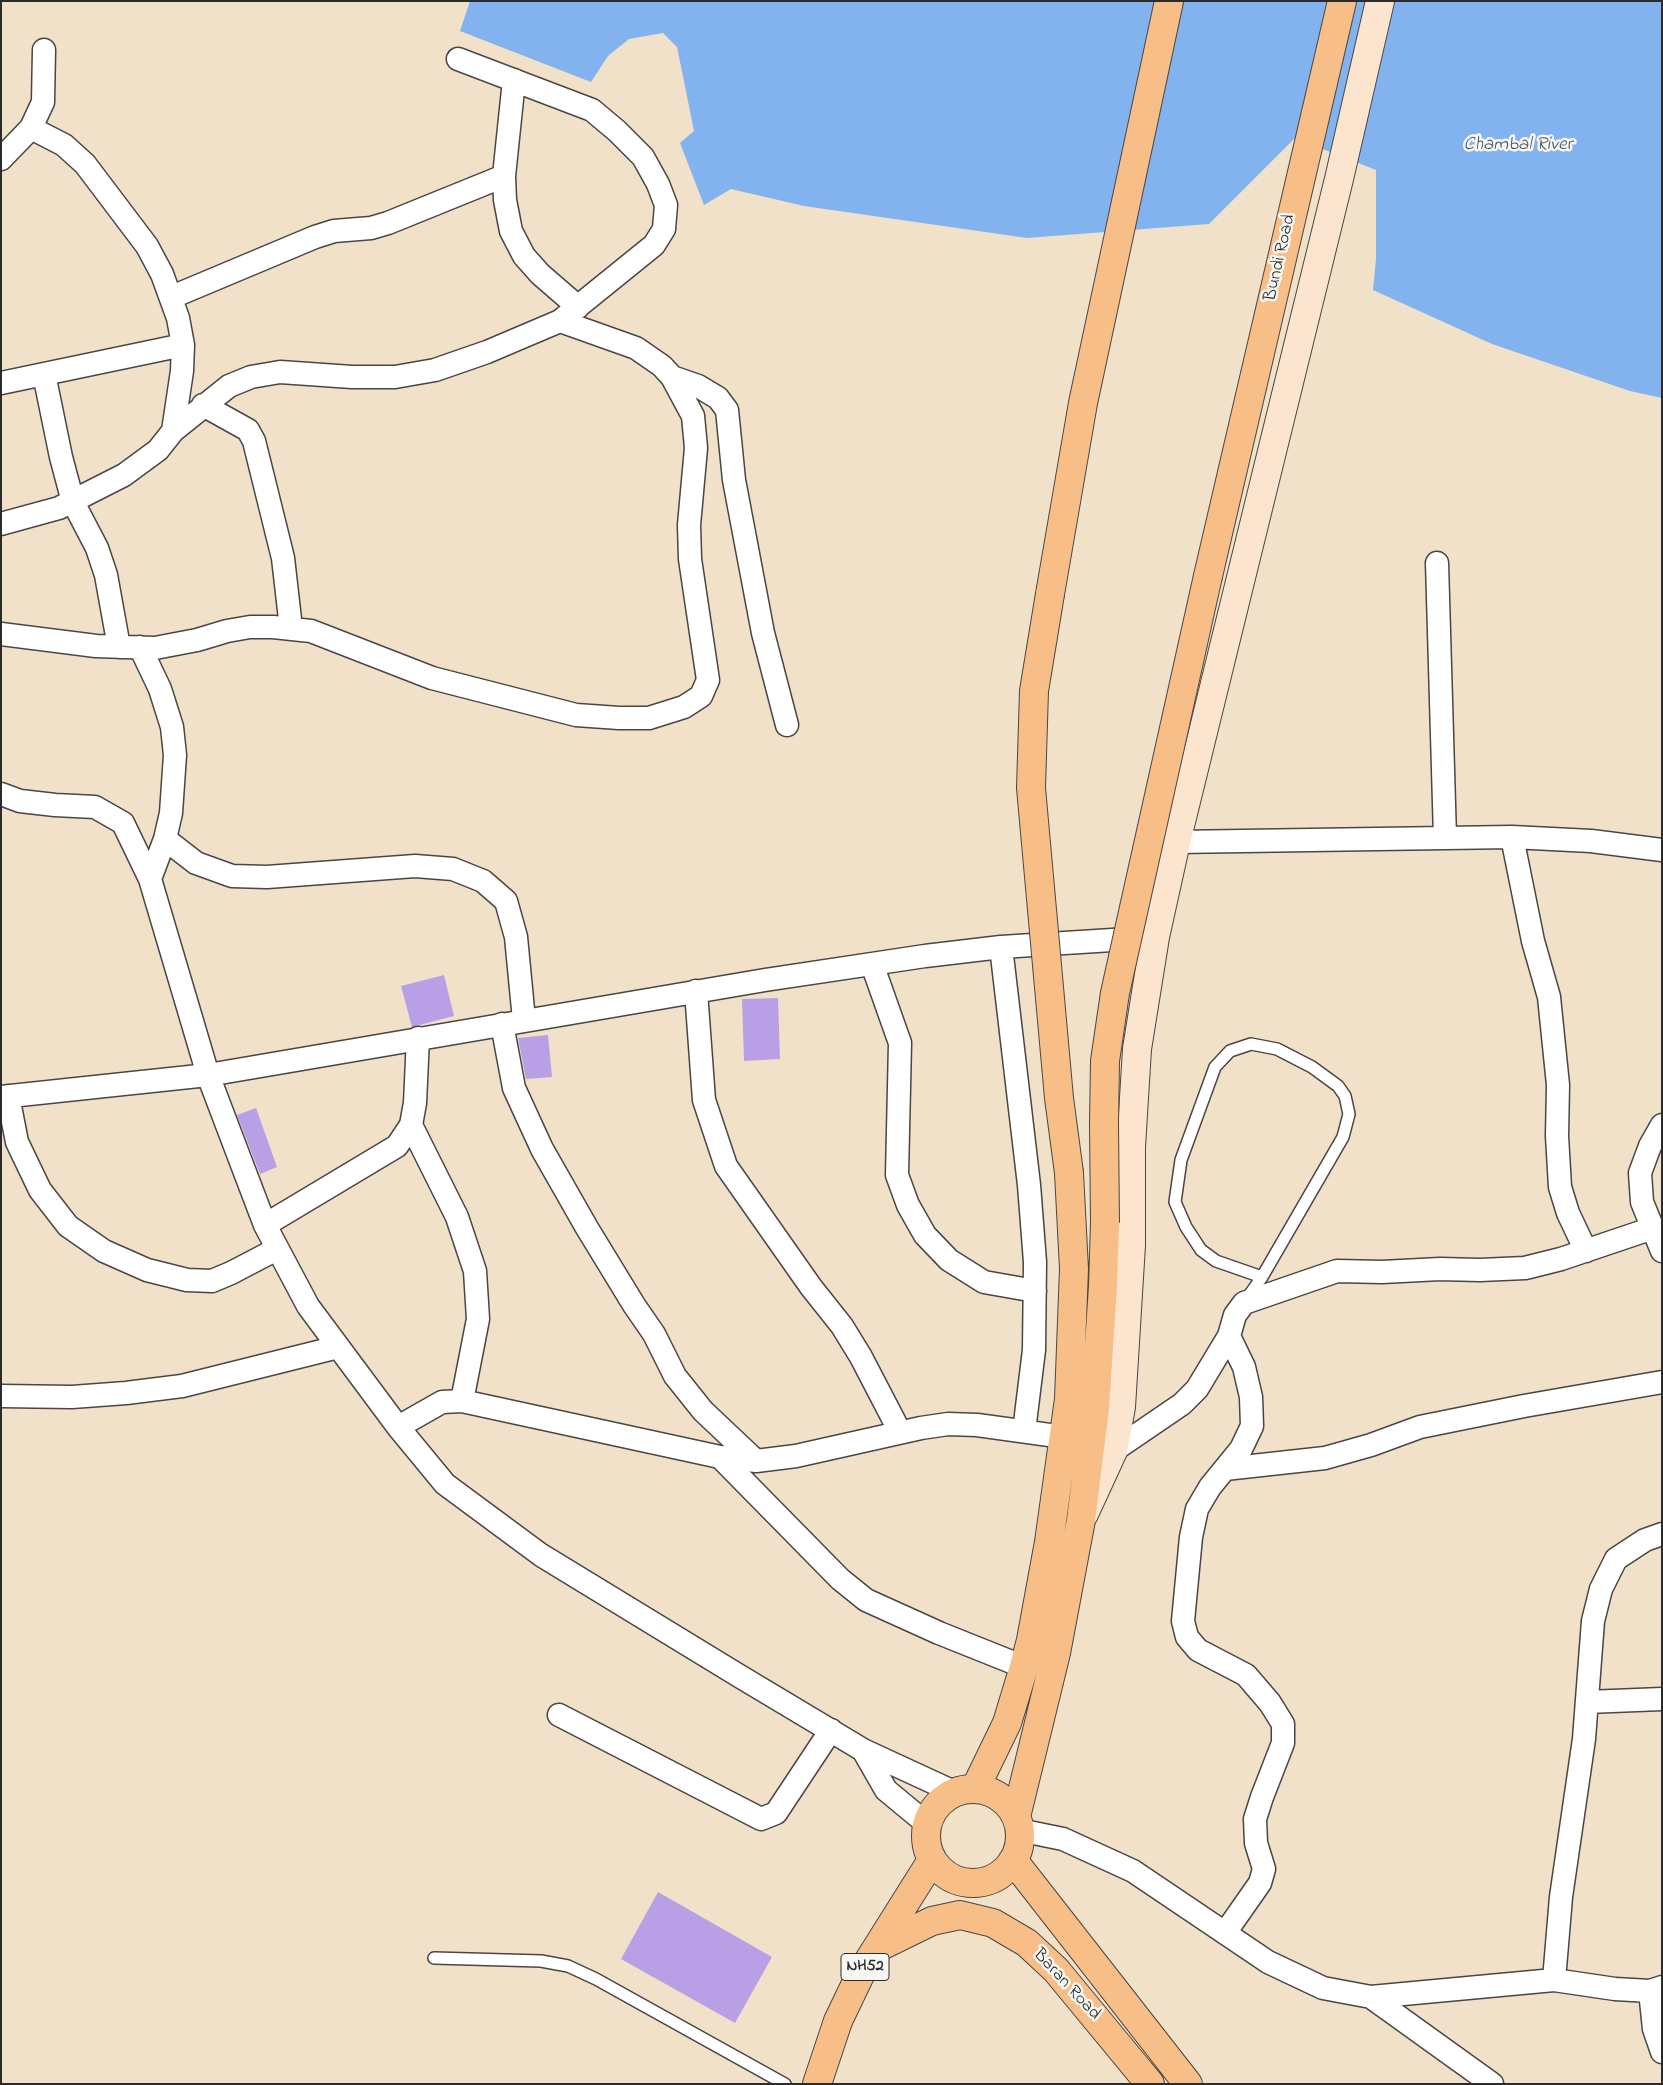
<!DOCTYPE html>
<style>
body{margin:0}
#map{position:relative;width:1663px;height:2085px;overflow:hidden;background:#f2e1c9;font-family:"Indie Flower",sans-serif}
canvas{display:block}
.frame{position:absolute;inset:0;border:2px solid #2b2b2b;pointer-events:none}
</style>
<div id="map">
<canvas width="1663" height="2085"></canvas>
<div class="frame"></div>
</div>
<script>
const ctx = document.querySelector('canvas').getContext('2d');
ctx.lineJoin = 'round';
function fill(path, color) { ctx.fillStyle = color; ctx.fill(path, 'evenodd'); }
const shape = rows => new Path2D(rows.map(r => 'M' + r).join(''));
function trace(path, color, width, dash) { ctx.strokeStyle = color; ctx.lineWidth = width; ctx.lineCap = dash ? 'butt' : 'round'; ctx.setLineDash(dash || []); ctx.stroke(path); }
function label(font, color, halo, rows, align = 'center') {
  ctx.font = font + ' "Indie Flower",sans-serif'; ctx.lineWidth = 5; ctx.setLineDash([]); ctx.textBaseline = 'middle'; ctx.strokeStyle = halo; ctx.fillStyle = color; for (const [text, x, y, turn = 0] of rows) {
    ctx.save(); ctx.translate(x, y); ctx.rotate((+turn || 0) * Math.PI / 180); ctx.textAlign = isNaN(turn) ? turn : align; if (halo) ctx.strokeText(text, 0, 0); ctx.fillText(text, 0, 0); ctx.restore();
  }
}
fill(shape([
 [470,1,1662,1,1662,398,1630,391,1492,344,1373,290,1376,259,1376,170,1295,138,1209,224,1027,238,804,206,731,189,704,205,680,143,694,131,677,47,663,33,629,39,608,56,591,82,460,31]
]), '#82b3ee');
fill(shape([
 [444,975,454,1016,412,1027,401,986],
 [778,998,780,1059,744,1061,742,999],
 [548,1035,552,1077,526,1079,518,1038],
 [256,1108,277,1167,260,1174,237,1115],
 [658,1892,772,1957,735,2023,621,1959]
]), '#b99fe5');
const lane = shape([
 [1246,1300,1262,1277,1343,1137,1349,1114,1345,1096,1338,1086,1312,1067,1277,1049,1251,1044,1230,1051,1215,1067,1181,1160,1175,1202,1186,1227,1201,1250,1216,1261,1262,1277],
 [434,1958,541,1961,568,1966,596,1979,785,2084]
]);
const street = shape([
 [514,80,504,176,505,200,511,231,524,256,540,274,578,307],
 [31,128,64,145,85,164,147,246,162,274,178,318,183,345,182,371,173,431],
 [1,159,31,128,43,102,44,50],
 [172,297,315,237,334,231,371,228,388,223,504,176],
 [44,374,61,457,73,502,97,548,106,575,119,647],
 [672,377,698,386,718,398,727,410,734,480,763,633,787,725],
 [1,383,183,345],
 [203,405,248,430,254,441,283,558,291,628],
 [1,524,59,508,124,475,158,450,173,431,229,386,251,377,280,372,352,377,395,377,435,370,487,352,560,321,654,245,664,229,666,205,658,184,643,157,617,131,592,110,458,59],
 [1437,563,1445,838],
 [1,634,96,646,155,648,197,640,227,631,250,627,273,627,311,631,432,678,576,715,619,718,649,718,684,707,701,696,708,680,690,559,689,525,696,448,693,416,672,377,662,366,636,348,560,321],
 [140,647,160,689,172,727,175,755,171,813,165,839,150,879],
 [1,794,20,801,55,805,95,807,123,823,150,879,208,1075,265,1225,308,1306,398,1427,445,1484,541,1555,741,1677,863,1750,954,1792],
 [1512,837,1533,941,1549,997,1558,1085,1557,1136,1560,1187,1568,1213,1586,1251],
 [165,839,196,863,232,876,267,877,415,866,453,869,483,881,506,901,516,937,524,1020],
 [1176,842,1512,837,1591,841,1662,850],
 [1001,947,1029,1185,1035,1262,1034,1350,1024,1431],
 [872,964,900,1043,897,1175,908,1205,925,1235,949,1260,984,1282,1035,1291],
 [696,991,704,1100,726,1166,811,1287,842,1326,861,1357,900,1432],
 [502,1024,514,1088,542,1149,587,1228,634,1305,654,1334,675,1376,703,1411,756,1461],
 [8,1096,17,1142,40,1190,68,1226,104,1251,147,1270,187,1280,212,1281,231,1273,277,1249],
 [1,1097,208,1075,765,980,925,956,1001,947,1144,938],
 [411,1125,457,1217,475,1271,478,1319,462,1401],
 [1662,1125,1650,1146,1640,1173,1642,1202,1662,1251],
 [265,1225,397,1146,411,1125,415,1103,418,1038],
 [1,1396,72,1397,126,1393,182,1386,338,1347],
 [398,1427,442,1402,462,1401,720,1457,756,1461,796,1456,921,1428,948,1424,977,1425,1064,1437],
 [1113,1451,1182,1404,1197,1389,1229,1336,1235,1315,1244,1303,1337,1271,1382,1272,1440,1269,1480,1270,1525,1268,1561,1259,1653,1228],
 [720,1457,840,1579,866,1600,939,1633,1024,1667],
 [1225,1469,1325,1458,1371,1445,1420,1427,1524,1406,1662,1382],
 [1587,1702,1662,1699],
 [559,1715,761,1819,776,1813,831,1730],
 [863,1750,886,1790,927,1824],
 [1019,1830,1063,1839,1133,1871,1268,1962,1323,1988,1371,1997,1554,1980,1615,1989,1650,1991,1662,1987],
 [1225,1933,1260,1883,1264,1869,1256,1843,1255,1819,1262,1797,1283,1743,1283,1724,1270,1703,1246,1675,1198,1650,1187,1637,1183,1621,1191,1537,1197,1509,1210,1487,1241,1449,1252,1426,1251,1397,1244,1367,1229,1336],
 [1554,1980,1561,1897,1584,1739,1593,1621,1601,1589,1616,1559,1645,1540,1662,1534],
 [1650,1991,1654,2029,1662,2052],
 [1371,1997,1492,2084]
]);
const secondary = shape([
 [1084,1514,1113,1451,1121,1407,1131,1245,1131,1147,1137,1049,1155,937,1176,842,1339,179,1380,1]
]);
const primary = shape([
 [1208,576,1342,1],
 [1050,594,1083,403,1169,1],
 [975,1789,1007,1723,1024,1667,1031,1640,1049,1542,1069,1399,1074,1269,1069,1173],
 '926 1836a47 47 0 1 1 94 0a47 47 0 1 1-94 0Z',
 [1016,1817,1056,1653,1081,1520,1095,1408,1103,1286,1105,1223],
 [1013,1860,1188,2084],
 [877,1948,932,1921,960,1915,993,1923,1027,1943,1056,1970,1150,2084],
 [817,2084,838,2021,861,1973,932,1860]
]);
trace(lane, '#494643', 14);
trace(street, '#494643', 25);
trace(secondary, '#494643', 30);
trace(primary, '#494643', 30);
trace(lane, '#fff', 11);
trace(street, '#fff', 22);
trace(secondary, '#fce5cf', 28);
trace(primary, '#f7be87', 28);
const primaryBridge = shape([
 [1050,594,1034,691,1031,788,1059,1098,1069,1173],
 [1105,1223,1104,1124,1105,1061,1115,993,1208,576]
]);
trace(primaryBridge, '#494643', 30, []);
trace(primaryBridge, '#f7be87', 28);
for (const [x, y, w] of [
 [865,1967,48]
]) { const box = new Path2D(); box.roundRect(x - w / 2, y - 13.5, w, 27, 4); ctx.fillStyle = '#f6f6f2'; ctx.fill(box); trace(box, '#2b2b2b', 1); }
label('bold 16px', '#2b2b2b', null, [
 ["NH52",865,1967]
]);
label('18px', '#2b2b2b', '#f6f6f2', [
 ["Bundi Road",1281,258,-77],
 ["Baran Road",1066,1985,47]
]);
label('italic 19px', '#455466', '#f6f6f2', [
 ["Chambal River",1518,146]
]);
</script>
